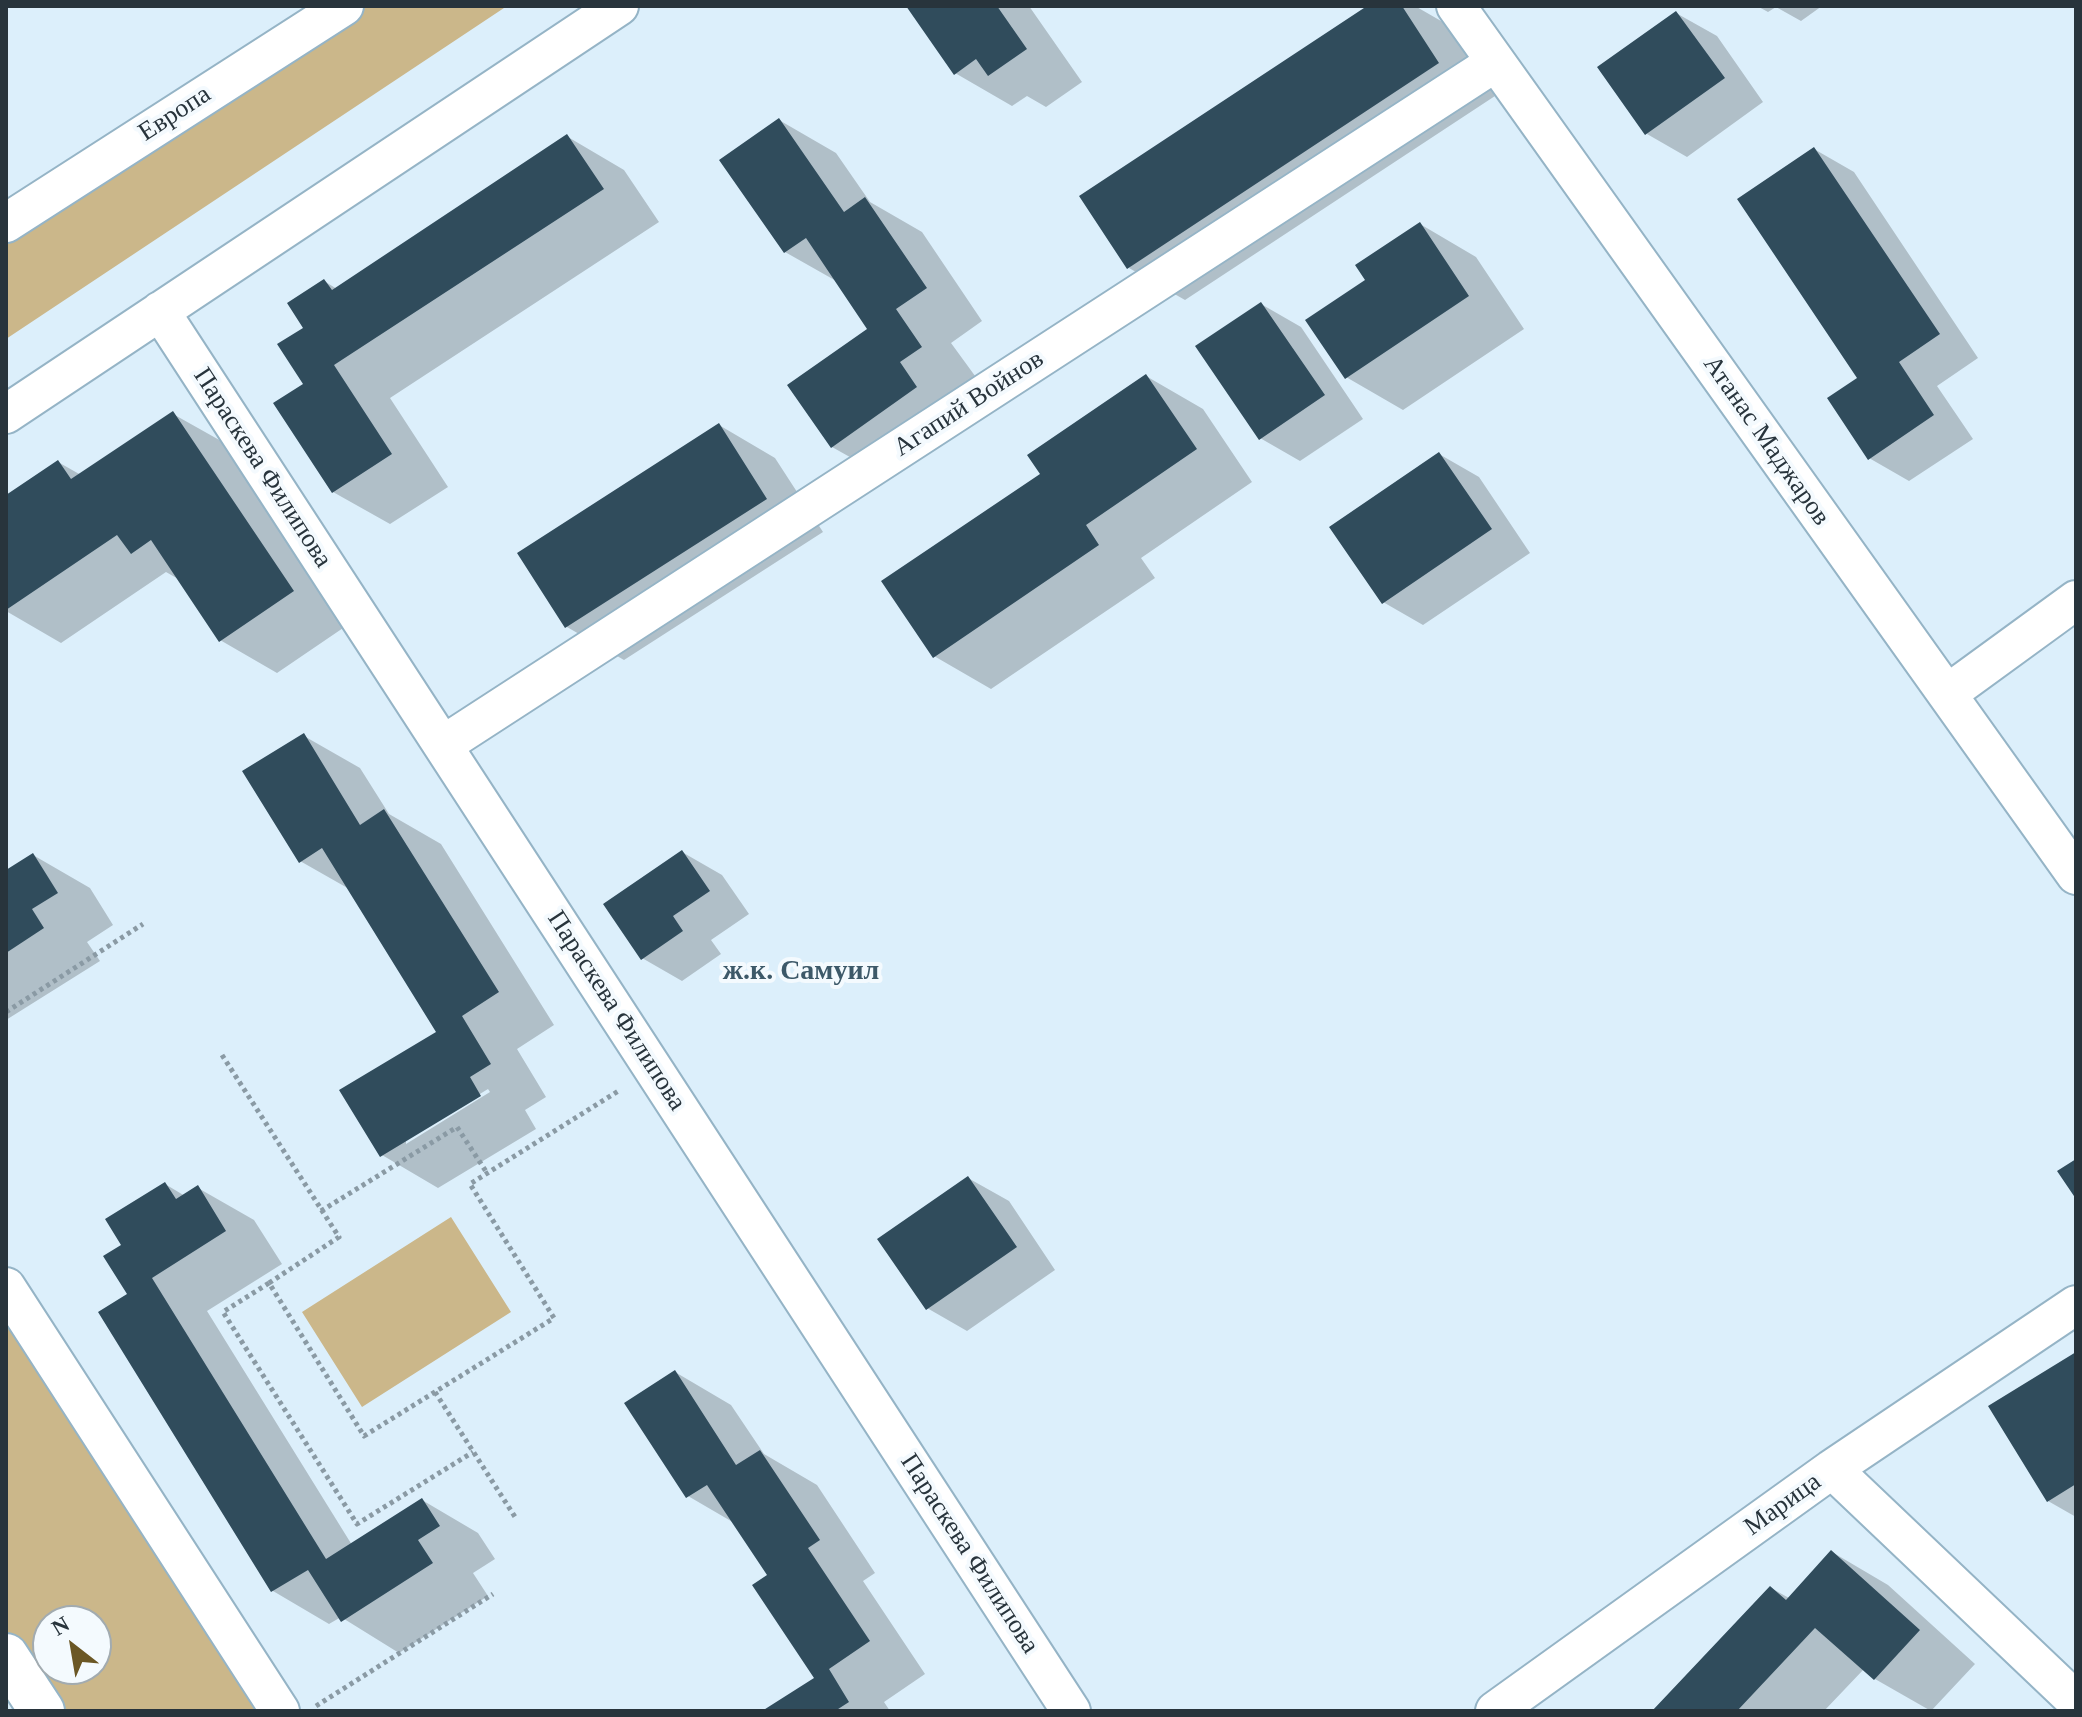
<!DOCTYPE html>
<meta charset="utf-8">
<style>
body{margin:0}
#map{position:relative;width:2082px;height:1717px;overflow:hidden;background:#dceffb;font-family:"Times New Roman",serif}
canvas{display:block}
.frame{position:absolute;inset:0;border:8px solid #28343c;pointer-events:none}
.north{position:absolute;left:32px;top:1605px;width:80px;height:80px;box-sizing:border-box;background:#f4fafe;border:2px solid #a2abb0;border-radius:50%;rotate:329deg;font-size:22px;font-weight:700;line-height:32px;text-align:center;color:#28343c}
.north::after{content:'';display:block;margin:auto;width:28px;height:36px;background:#6b5725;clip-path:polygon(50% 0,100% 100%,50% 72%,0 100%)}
</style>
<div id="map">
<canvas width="2082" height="1717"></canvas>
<div class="frame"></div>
<div class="north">N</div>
</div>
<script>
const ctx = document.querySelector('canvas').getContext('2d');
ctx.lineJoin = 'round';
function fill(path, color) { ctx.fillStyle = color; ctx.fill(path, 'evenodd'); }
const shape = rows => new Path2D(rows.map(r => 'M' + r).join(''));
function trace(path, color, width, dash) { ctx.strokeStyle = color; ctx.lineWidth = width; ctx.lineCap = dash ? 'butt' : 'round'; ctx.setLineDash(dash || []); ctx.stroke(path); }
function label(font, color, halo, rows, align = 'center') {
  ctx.font = font + ' "Times New Roman",serif'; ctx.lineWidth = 8; ctx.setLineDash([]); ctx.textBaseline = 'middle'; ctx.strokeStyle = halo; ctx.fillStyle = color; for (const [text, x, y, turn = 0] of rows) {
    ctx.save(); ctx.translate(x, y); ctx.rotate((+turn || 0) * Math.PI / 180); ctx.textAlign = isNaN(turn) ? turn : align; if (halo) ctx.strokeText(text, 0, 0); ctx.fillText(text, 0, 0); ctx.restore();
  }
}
fill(shape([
 [344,6,507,6,6,339,6,223],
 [451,1217,511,1312,362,1407,302,1312],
 [6,1287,280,1711,42,1711,6,1656],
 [48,1621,96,1621,96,1669,48,1669]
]), '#cbb78a');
fill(shape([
 [908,6,1029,6,1082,82,1046,107,1027,96,1012,106,955,73],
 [1371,6,1415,6,1448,25,1495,96,1185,300,1129,268],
 [1757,6,1822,6,1801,21,1776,7,1768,12],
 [1676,13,1717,36,1763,102,1687,157,1647,134],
 [779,120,836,153,870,202,922,232,982,321,951,343,978,380,973,420,889,479,832,447,870,329,838,282,785,252],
 [568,137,624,170,659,222,390,398,448,487,390,524,333,492,306,384,324,281,337,289],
 [1814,149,1854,172,1978,358,1937,386,1973,439,1909,481,1869,458,1860,378],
 [1420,224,1476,257,1524,329,1403,410,1346,377,1368,281],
 [1261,304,1301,327,1363,419,1300,461,1260,438],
 [1146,376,1203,409,1252,482,1141,558,1155,578,991,689,934,656,1043,474],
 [173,414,230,446,349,624,277,673,220,640,180,580,166,572,61,643,6,611,6,497,58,462,81,475],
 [719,425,775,458,823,532,624,660,567,627,520,554],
 [1439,454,1479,477,1530,553,1423,625,1383,602],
 [304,736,360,768,389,814,441,844,554,1025,517,1049,546,1097,525,1110,536,1129,438,1188,382,1155,439,1033,351,890,300,861],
 [488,1089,490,1092,406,1144,406,1139],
 [682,852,722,875,749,914,711,940,721,954,682,981,642,958],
 [33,855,90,888,113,925,87,942,100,961,6,1020,6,873],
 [968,1178,1009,1201,1055,1270,967,1331,927,1308],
 [165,1184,185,1196,198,1188,254,1220,282,1264,207,1311,352,1545,422,1500,478,1533,495,1559,473,1573,488,1596,399,1653,341,1617,329,1624,273,1591,130,1294,124,1245],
 [2076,1354,2076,1517,2048,1501],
 [675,1372,731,1405,764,1454,817,1485,875,1573,863,1581,925,1674,884,1702,890,1711,765,1711,817,1679,769,1575,736,1524,688,1496],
 [1832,1552,1888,1585,1975,1664,1931,1711,1875,1679,1864,1669,1824,1711,1655,1711,1771,1588,1789,1598]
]), '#0003');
fill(shape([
 [906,6,997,6,1027,49,988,76,976,59,954,75],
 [1367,6,1402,6,1439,63,1127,269,1079,196],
 [1676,11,1725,78,1645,135,1597,67],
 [779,118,844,212,865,197,927,288,896,309,922,347,900,362,917,387,831,448,787,385,867,329,806,238,784,253,719,160],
 [567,134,604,189,334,365,392,454,332,493,273,403,303,384,277,344,303,328,287,303,324,279,332,290],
 [1814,147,1940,334,1899,362,1934,415,1868,460,1827,398,1857,378,1737,199],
 [1420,222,1469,296,1345,379,1305,320,1365,280,1355,265],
 [1261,302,1325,395,1259,440,1195,346],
 [1146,374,1197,449,1086,525,1099,545,933,658,881,581,1040,474,1027,455],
 [173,411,294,591,219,642,151,540,131,554,117,535,6,610,6,495,58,460,71,479],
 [719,423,767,499,565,628,517,553],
 [1439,452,1492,529,1382,604,1329,527],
 [304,733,360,825,384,809,499,992,462,1016,491,1064,470,1077,481,1096,380,1157,339,1090,436,1032,322,848,299,863,242,771],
 [682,850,710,891,673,916,683,931,641,960,603,904],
 [33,853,58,893,32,909,44,928,6,953,6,870],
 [2076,1159,2076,1199,2057,1171],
 [968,1176,1017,1247,926,1310,877,1239],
 [165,1182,176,1199,198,1185,226,1231,152,1278,326,1559,422,1498,440,1526,418,1540,433,1563,341,1622,308,1570,271,1592,98,1312,127,1294,103,1256,121,1245,105,1219],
 [2076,1352,2076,1484,2047,1502,1988,1406],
 [675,1370,736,1465,760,1450,820,1540,808,1548,870,1641,829,1669,849,1702,835,1711,762,1711,814,1678,752,1585,767,1575,707,1485,686,1498,624,1403],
 [1831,1550,1920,1630,1874,1680,1815,1628,1737,1711,1652,1711,1770,1586,1786,1600]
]), '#304c5c');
const street = shape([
 [1456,6,2076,875],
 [6,223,344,6],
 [160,311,1071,1711],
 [6,414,619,6],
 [1947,694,2076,600],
 [443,745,1496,62],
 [6,1287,280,1711],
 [1832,1469,2076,1701],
 [1495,1711,1832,1469,2076,1305]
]);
const secondary = shape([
 [6,1656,42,1711]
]);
trace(street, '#95b4c6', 42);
trace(secondary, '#95b4c6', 48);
trace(shape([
 [6,1012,143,924],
 [222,1055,339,1237,269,1283,364,1436,554,1318,470,1184,620,1090],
 [321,1211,457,1127,487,1173],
 [269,1283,223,1312,357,1524,473,1452],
 [435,1392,517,1520],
 [316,1706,493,1594]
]), '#8a9aa4', 5, [4, 4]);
trace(street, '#fff', 38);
trace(secondary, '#fff', 44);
label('26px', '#28343c', '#f4fafe', [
 ["Европа",175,114,-33],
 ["Агапий Войнов",969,404,-33],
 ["Атанас Маджаров",1766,441,55],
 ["Параскева Филипова",262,468,57],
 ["Параскева Филипова",616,1011,57],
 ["Марица",1783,1505,-36],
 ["Параскева Филипова",969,1554,57]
]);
label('bold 28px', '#3d5969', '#f4fafe', [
 ["ж.к. Самуил",801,972]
]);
</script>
